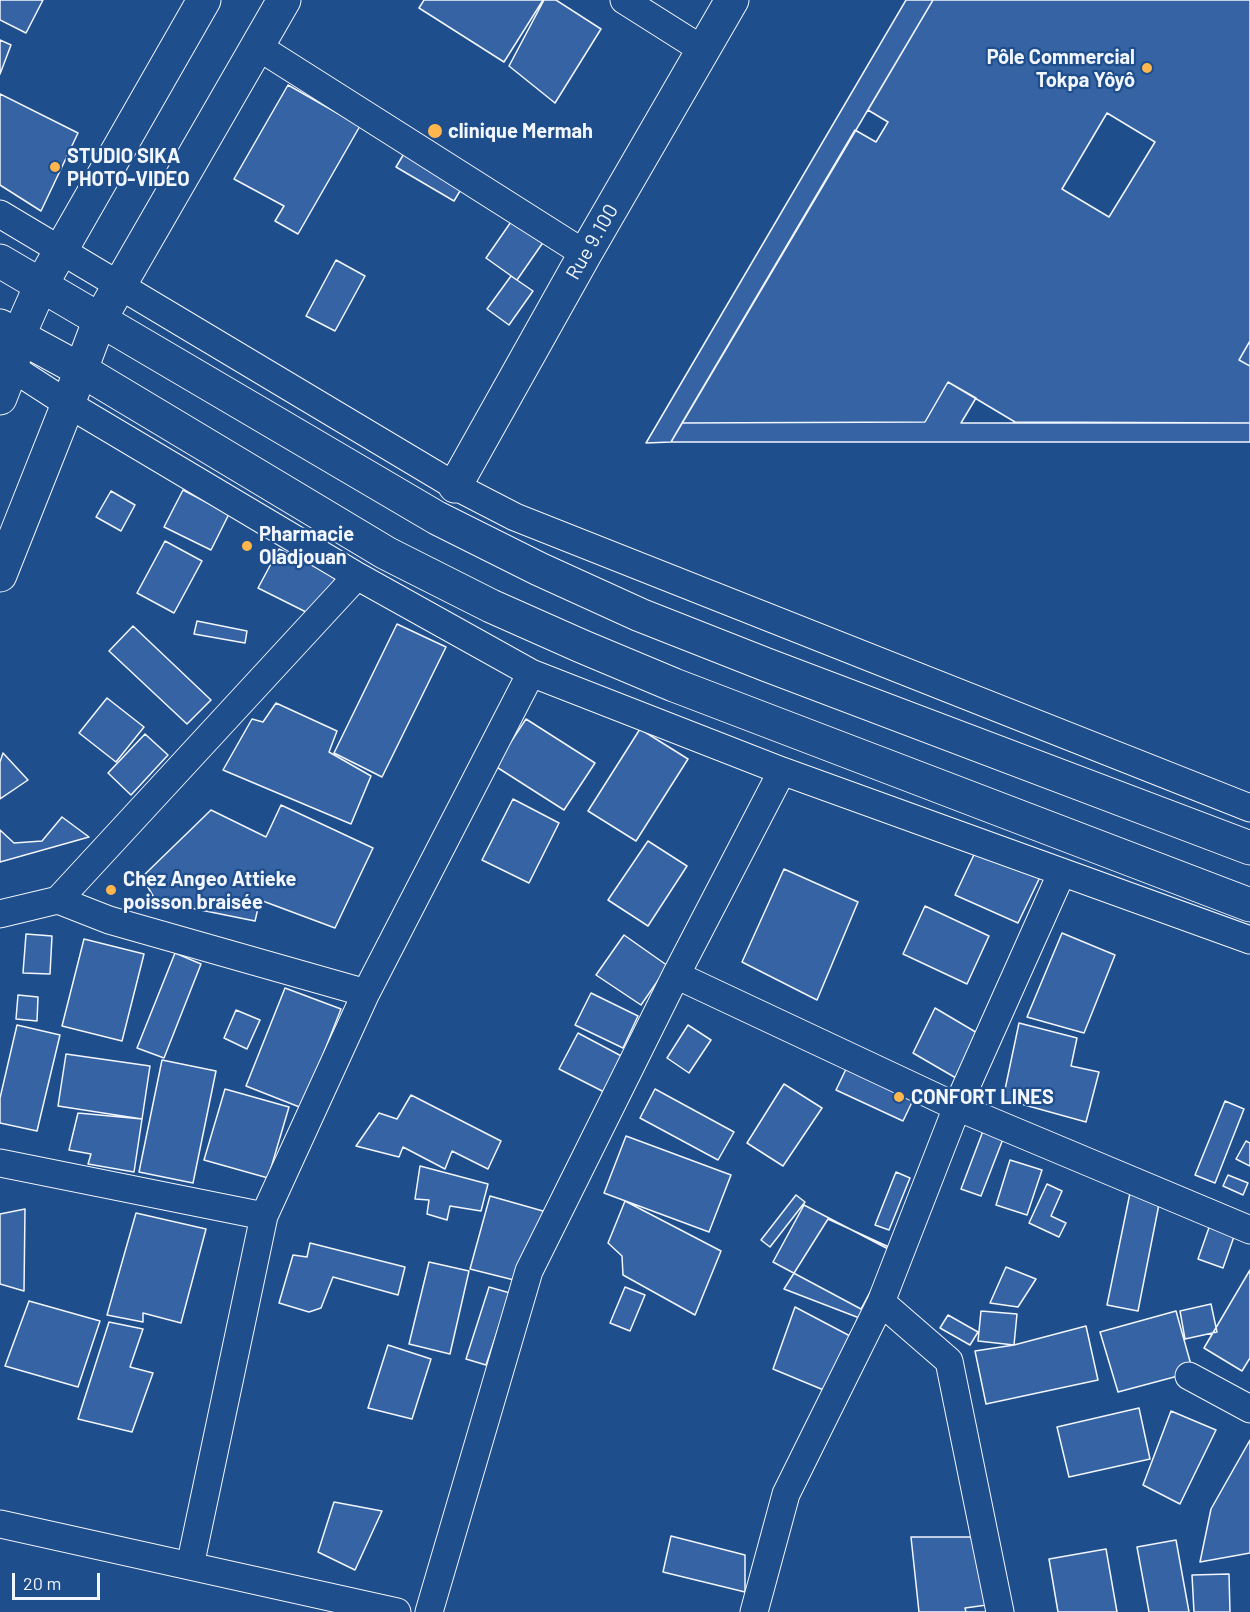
<!DOCTYPE html>
<meta charset="utf-8">
<style>
body{margin:0}
#map{position:relative;width:1250px;height:1612px;overflow:hidden;background:#1f4e8c;font-family:Barlow,sans-serif}
canvas{display:block}
.scale{position:absolute;left:12px;top:1573px;width:88px;height:27px;box-sizing:border-box;border:3px solid #f2f6ff;border-top:0;padding-left:8px;font-size:18px;line-height:21px;white-space:nowrap;color:#f2f6ff;-webkit-text-stroke:4px #1f4e8c;paint-order:stroke}
</style>
<div id="map">
<canvas width="1250" height="1612"></canvas>
<div class="scale">20 m</div>
</div>
<script>
const ctx = document.querySelector('canvas').getContext('2d');
ctx.lineJoin = 'round';
function fill(path, color) { ctx.fillStyle = color; ctx.fill(path, 'evenodd'); }
const shape = rows => new Path2D(rows.map(r => 'M' + r).join(''));
function trace(path, color, width, dash) { ctx.strokeStyle = color; ctx.lineWidth = width; ctx.lineCap = dash ? 'butt' : 'round'; ctx.setLineDash(dash || []); ctx.stroke(path); }
function label(font, color, halo, rows, align = 'center') {
  ctx.font = font + ' Barlow,sans-serif'; ctx.lineWidth = 4.5; ctx.setLineDash([]); ctx.textBaseline = 'middle'; ctx.strokeStyle = halo; ctx.fillStyle = color; for (const [text, x, y, turn = 0] of rows) {
    ctx.save(); ctx.translate(x, y); ctx.rotate((+turn || 0) * Math.PI / 180); ctx.textAlign = isNaN(turn) ? turn : align; if (halo) ctx.strokeText(text, 0, 0); ctx.fillText(text, 0, 0); ctx.restore();
  }
}
const building = shape([
 [0,0,43,0,26,33,0,20,0,0],
 [424,0,543,0,504,62,419,8,424,0],
 [544,0,556,0,601,29,555,103,509,66,544,0],
 [906,0,933,0,671,442,646,443,906,0],
 [933,0,1250,0,1250,341,1239,360,1250,366,1250,423,1015,422,948,382,925,422,682,423,855,130,876,142,888,122,868,110,933,0],
 [1107,113,1155,142,1109,217,1062,189,1107,113],
 [0,40,11,45,0,74,0,40],
 [288,85,360,126,298,234,275,221,284,206,234,179,288,85],
 [0,94,78,133,41,211,0,185,0,94],
 [408,147,466,181,454,201,396,167,408,147],
 [513,219,544,241,517,280,486,258,513,219],
 [336,260,365,276,335,331,306,316,336,260],
 [511,276,533,291,509,325,487,309,511,276],
 [1250,341,1250,366,1239,360,1250,341],
 [948,382,976,398,961,423,1250,423,1250,442,671,442,682,423,925,422,948,382],
 [183,490,229,514,211,550,164,527,183,490],
 [111,491,135,505,121,531,96,517,111,491],
 [165,541,202,561,174,613,137,593,165,541],
 [279,549,336,577,316,617,258,588,279,549],
 [197,621,247,631,245,643,194,634,197,621],
 [397,624,446,647,382,777,334,753,397,624],
 [133,626,211,700,187,724,109,651,133,626],
 [107,698,144,727,116,762,79,733,107,698],
 [276,703,337,731,329,752,371,776,351,824,223,770,252,719,263,722,276,703],
 [526,719,595,763,564,810,495,766,526,719],
 [640,729,688,759,636,841,588,811,640,729],
 [145,734,168,755,131,795,108,773,145,734],
 [3,753,28,780,0,799,0,762,3,753],
 [513,799,559,823,529,883,482,860,513,799],
 [281,805,373,848,335,928,260,900,255,921,156,901,142,877,211,810,266,837,281,805],
 [62,817,89,837,0,862,0,830,14,843,42,841,62,817],
 [648,841,687,866,648,926,608,900,648,841],
 [979,844,1042,873,1018,923,955,895,979,844],
 [784,869,858,902,817,1000,742,962,784,869],
 [925,906,989,936,967,984,903,954,925,906],
 [1062,933,1115,955,1084,1033,1027,1017,1062,933],
 [26,934,52,936,50,974,23,973,26,934],
 [624,935,668,966,641,1005,596,975,624,935],
 [84,939,144,954,122,1041,62,1026,84,939],
 [175,953,201,964,164,1058,137,1048,175,953],
 [285,988,341,1009,302,1108,246,1086,285,988],
 [591,993,638,1016,623,1048,575,1025,591,993],
 [18,995,38,997,37,1021,16,1019,18,995],
 [935,1008,979,1034,956,1078,913,1053,935,1008],
 [236,1010,260,1020,247,1049,224,1038,236,1010],
 [1019,1023,1077,1038,1071,1066,1099,1072,1086,1122,1003,1099,1019,1023],
 [17,1025,60,1035,37,1131,0,1123,0,1098,17,1025],
 [688,1025,711,1040,689,1073,667,1058,688,1025],
 [578,1033,627,1059,608,1094,559,1069,578,1033],
 [66,1054,150,1066,142,1119,58,1106,66,1054],
 [162,1060,216,1071,193,1183,139,1172,162,1060],
 [847,1067,914,1098,903,1121,836,1090,847,1067],
 [784,1084,822,1108,783,1166,747,1143,784,1084],
 [225,1089,289,1107,268,1178,204,1160,225,1089],
 [655,1089,734,1132,718,1160,640,1118,655,1089],
 [411,1095,501,1141,488,1169,452,1151,445,1169,403,1147,399,1157,356,1146,379,1113,397,1119,411,1095],
 [1225,1101,1244,1109,1215,1183,1195,1175,1225,1101],
 [78,1113,142,1119,134,1172,88,1164,91,1154,69,1150,78,1113],
 [983,1131,1003,1139,981,1196,961,1189,983,1131],
 [626,1136,731,1175,709,1232,604,1193,626,1136],
 [1246,1141,1250,1143,1250,1166,1236,1159,1246,1141],
 [1010,1160,1042,1170,1027,1215,996,1205,1010,1160],
 [420,1166,488,1184,481,1211,450,1206,447,1220,427,1214,429,1200,415,1199,420,1166],
 [896,1172,910,1178,889,1230,875,1225,896,1172],
 [1228,1175,1248,1183,1243,1195,1223,1186,1228,1175],
 [1047,1184,1062,1191,1051,1216,1066,1223,1059,1237,1029,1223,1047,1184],
 [1130,1193,1160,1199,1138,1311,1107,1305,1130,1193],
 [796,1195,805,1202,770,1247,761,1240,796,1195],
 [490,1196,550,1213,518,1281,470,1269,490,1196],
 [625,1201,721,1251,695,1315,623,1275,622,1256,608,1243,625,1201],
 [804,1205,892,1251,861,1309,773,1262,804,1205],
 [25,1209,24,1291,0,1284,0,1214,25,1209],
 [136,1213,206,1229,181,1323,143,1313,143,1322,107,1315,136,1213],
 [828,1219,889,1247,862,1319,784,1289,828,1219],
 [1212,1219,1237,1228,1223,1268,1198,1259,1212,1219],
 [310,1243,405,1267,398,1295,333,1277,321,1308,309,1312,279,1303,293,1255,307,1257,310,1243],
 [429,1262,469,1271,450,1354,409,1344,429,1262],
 [1006,1267,1036,1279,1018,1307,990,1303,1006,1267],
 [1250,1270,1250,1358,1242,1371,1204,1348,1250,1270],
 [489,1287,510,1293,486,1365,466,1359,489,1287],
 [625,1287,645,1295,630,1331,610,1323,625,1287],
 [29,1301,100,1321,78,1387,5,1366,29,1301],
 [1211,1304,1217,1332,1185,1339,1180,1311,1211,1304],
 [795,1307,850,1336,826,1391,773,1369,795,1307],
 [981,1311,1017,1314,1014,1345,978,1341,981,1311],
 [1176,1311,1193,1372,1118,1392,1100,1332,1176,1311],
 [948,1315,978,1332,970,1345,940,1328,948,1315],
 [109,1322,143,1329,130,1367,153,1373,132,1432,78,1419,109,1322],
 [1086,1326,1098,1380,986,1404,975,1351,1014,1345,1086,1326],
 [388,1345,431,1359,412,1419,368,1408,388,1345],
 [1139,1408,1150,1459,1069,1477,1057,1427,1139,1408],
 [1171,1411,1216,1430,1180,1504,1143,1485,1171,1411],
 [1250,1440,1250,1553,1200,1562,1211,1509,1250,1440],
 [334,1502,382,1511,355,1570,318,1552,334,1502],
 [671,1536,745,1555,745,1592,663,1572,671,1536],
 [911,1537,974,1537,988,1612,919,1612,911,1537],
 [1176,1540,1189,1612,1149,1612,1137,1547,1176,1540],
 [1106,1549,1117,1612,1058,1612,1049,1559,1106,1549],
 [1229,1574,1230,1612,1194,1612,1192,1575,1229,1574],
 [994,1604,995,1612,966,1612,965,1608,994,1604]
]);
fill(building, '#3563a3');
trace(building, '#f2f6ff', 1.5);
const minor = shape([
 [624,0,703,50],
 [257,46,585,254],
 [0,214,455,486,515,517,1250,808],
 [0,360,68,404,357,576,531,673,782,771,1250,940],
 [58,900,109,920,366,993],
 [0,914,58,900,357,576],
 [676,975,957,1107,1250,1230],
 [0,1163,264,1216],
 [881,1302,949,1361,1000,1612],
 [1189,1376,1250,1409],
 [0,1524,397,1612],
 [190,1566,264,1216,366,993,531,673],
 [429,1612,529,1271,676,975,782,771],
 [754,1612,786,1494,881,1302,957,1107,1062,872]
]);
const tertiary = shape([
 [0,398,12,367,18,337,41,285,204,0],
 [455,486,585,254,732,0],
 [0,575,68,404,100,319,284,0]
]);
const trunk = shape([
 [0,261,437,518,539,569,640,615,767,665,1250,848],
 [0,326,81,370,386,553,491,606,581,646,674,685,1250,905]
]);
trace(minor, '#f2f6ff', 29);
trace(tertiary, '#f2f6ff', 35);
trace(trunk, '#f2f6ff', 35);
trace(minor, '#1f4e8c', 27);
trace(tertiary, '#1f4e8c', 33);
trace(trunk, '#1f4e8c', 33);
for (const [x, y, r, color] of [
 [1147,68,6,"#ffb74d"],
 [435,131,8,"#ffb74d"],
 [55,167,6,"#ffb74d"],
 [247,546,6,"#ffb74d"],
 [111,890,6,"#ffb74d"],
 [899,1097,6,"#ffb74d"]
]) { const dot = new Path2D(); dot.arc(x, y, r, 0, 2 * Math.PI); ctx.fillStyle = color; ctx.fill(dot); trace(dot, '#1f4e8c', 2); }
label('bold 20px', '#f2f6ff', '#1f4e8c', [
 ["Pôle Commercial",1135,57,"right"],
 ["Tokpa Yôyô",1135,80,"right"],
 ["clinique Mermah",448,131],
 ["STUDIO SIKA",67,156],
 ["PHOTO-VIDEO",67,179],
 ["Pharmacie",259,534],
 ["Oladjouan",259,557],
 ["Chez Angeo Attieke",123,879],
 ["poisson braisée",123,902],
 ["CONFORT LINES",911,1097]
], 'left');
label('20px', '#f2f6ff', '#1f4e8c', [
 ["Rue 9.100",592,242,-60]
]);
</script>
